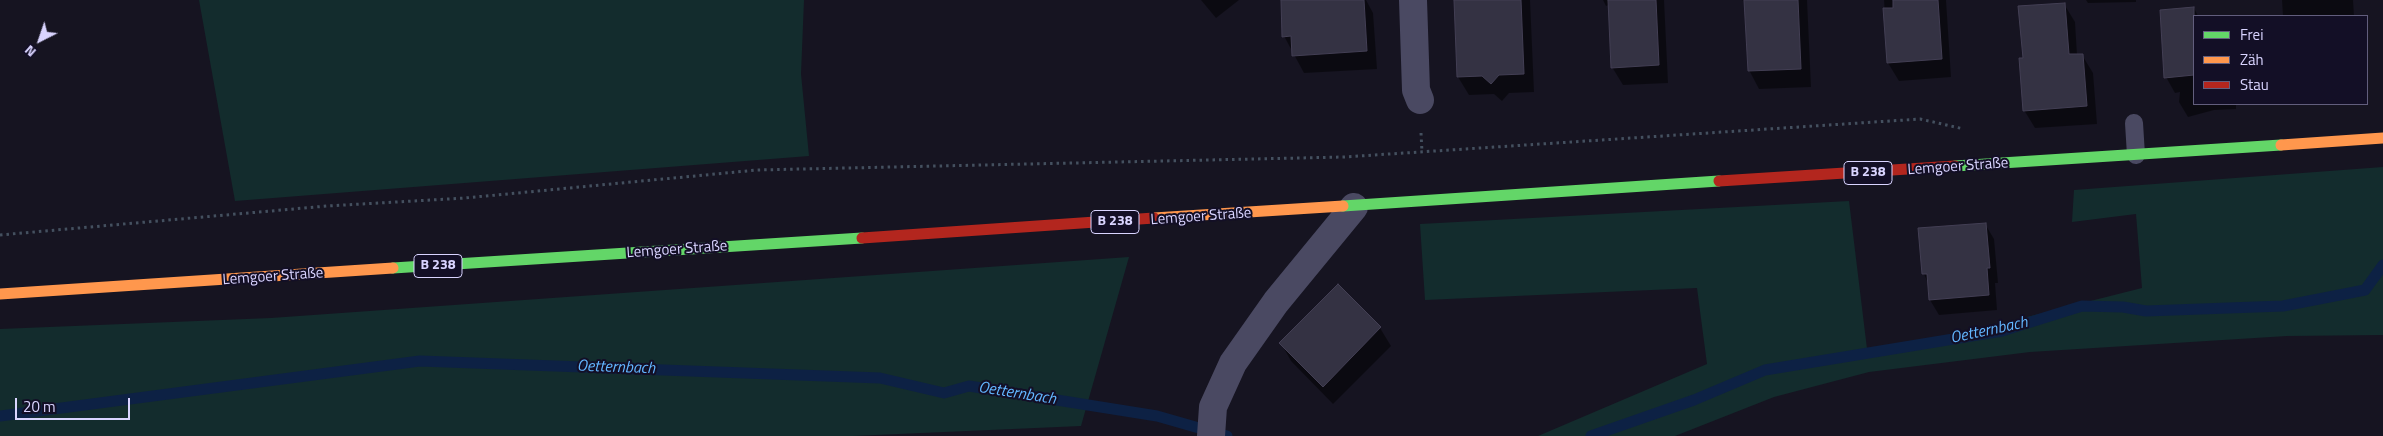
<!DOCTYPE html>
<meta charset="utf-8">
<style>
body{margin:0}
#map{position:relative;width:2383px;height:436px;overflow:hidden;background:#161421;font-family:"Titillium Web",sans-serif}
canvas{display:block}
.legend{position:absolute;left:2193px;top:15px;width:175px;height:90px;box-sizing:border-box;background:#130f26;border:1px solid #625e7d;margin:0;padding:6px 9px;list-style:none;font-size:15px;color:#d9d4ff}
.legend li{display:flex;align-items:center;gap:10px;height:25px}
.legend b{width:25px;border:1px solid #625e7d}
.north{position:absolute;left:15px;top:15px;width:50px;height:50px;-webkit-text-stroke:4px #130f26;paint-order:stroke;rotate:221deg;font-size:14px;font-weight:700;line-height:20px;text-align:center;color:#d9d4ff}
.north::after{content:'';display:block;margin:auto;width:18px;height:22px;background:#d9d4ff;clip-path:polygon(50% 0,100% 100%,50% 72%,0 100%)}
.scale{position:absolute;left:15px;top:398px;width:115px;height:22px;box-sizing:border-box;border:2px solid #d9d4ff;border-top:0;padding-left:6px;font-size:15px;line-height:18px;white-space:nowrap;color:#d9d4ff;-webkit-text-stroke:4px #130f26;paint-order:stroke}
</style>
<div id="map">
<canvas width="2383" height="436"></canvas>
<ul class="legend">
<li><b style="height:6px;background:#63d668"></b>Frei</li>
<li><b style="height:6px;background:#ff974d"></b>Zäh</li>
<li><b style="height:6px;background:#b3261e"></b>Stau</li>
</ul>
<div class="north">N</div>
<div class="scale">20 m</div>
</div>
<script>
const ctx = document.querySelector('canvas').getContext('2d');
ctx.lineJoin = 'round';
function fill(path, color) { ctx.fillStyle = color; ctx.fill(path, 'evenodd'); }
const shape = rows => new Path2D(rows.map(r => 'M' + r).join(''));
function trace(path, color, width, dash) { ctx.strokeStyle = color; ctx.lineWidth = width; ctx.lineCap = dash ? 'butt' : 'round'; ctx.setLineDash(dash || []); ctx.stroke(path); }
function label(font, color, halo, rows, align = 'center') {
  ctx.font = font + ' "Titillium Web",sans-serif'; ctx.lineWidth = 4; ctx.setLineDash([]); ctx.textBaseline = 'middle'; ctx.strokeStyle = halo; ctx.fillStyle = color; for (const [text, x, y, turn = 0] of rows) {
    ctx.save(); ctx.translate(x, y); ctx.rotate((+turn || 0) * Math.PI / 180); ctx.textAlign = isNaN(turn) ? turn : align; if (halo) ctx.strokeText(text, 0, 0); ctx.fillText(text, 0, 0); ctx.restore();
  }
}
fill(shape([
 [199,0,804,0,801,74,809,156,235,201],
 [2383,167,2383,335,2287,336,2030,352,1869,372,1774,397,1675,436,1538,436,1707,364,1697,288,1425,300,1420,224,1849,201,1868,357,2142,288,2136,214,2072,222,2074,190],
 [1129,257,1081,426,853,436,0,436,0,329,271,318]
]), '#132c2d');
fill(shape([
 [1201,0,1239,0,1216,18],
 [1282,0,1366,0,1373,13,1377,69,1304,73,1284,36],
 [1455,0,1530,0,1534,92,1509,93,1502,101,1494,94,1469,95,1458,77],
 [1603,0,1664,0,1668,83,1623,85,1612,67,1609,5,1606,6],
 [1742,0,1807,0,1811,87,1759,89,1749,70,1745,2],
 [1884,0,1946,0,1951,77,1899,81,1888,63],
 [2086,0,2136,0,2136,2,2088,3],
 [2282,0,2353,0,2354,16,2283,16],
 [2064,4,2075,22,2077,55,2082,55,2093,73,2097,124,2035,128,2024,110,2024,59],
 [2194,8,2198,16,2194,16,2194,104,2236,104,2236,109,2214,110,2188,117,2179,102,2180,92,2175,93,2166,77],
 [1985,224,1994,239,1998,283,1995,283,1997,310,1939,315,1930,300,1928,283,1924,274,1920,230],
 [1338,286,1380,328,1391,346,1333,404,1291,361,1281,343]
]), '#0007');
trace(shape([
 [0,416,420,361,880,378,944,393,969,386,1157,416,1227,436],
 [1591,436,1694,400,1765,370,2002,331,2082,306,2123,307,2146,311,2283,306,2365,290,2383,265]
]), '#0d2144', 11);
const building = shape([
 [1281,0,1364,0,1367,51,1292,56,1291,36,1282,37,1281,0],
 [1454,0,1521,0,1524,74,1499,75,1491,84,1482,76,1457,77,1454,0],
 [1608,0,1656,0,1659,65,1611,68,1608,0],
 [1744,0,1798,0,1801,69,1748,71,1744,0],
 [1893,0,1938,0,1942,59,1887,63,1883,8,1893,8,1893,0],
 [2065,3,2069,54,2083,54,2087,106,2023,111,2019,58,2023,58,2018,6,2065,3],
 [2194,7,2194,75,2164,78,2160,10,2194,7],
 [1986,223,1990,268,1987,268,1989,295,1929,300,1927,274,1922,274,1918,228,1986,223],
 [1338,284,1381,327,1323,387,1279,343,1338,284]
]);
fill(building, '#343243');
trace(building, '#433f54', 1);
trace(shape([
 [1421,133,1422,152],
 [0,235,327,206,465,198,757,170,1344,157,1920,119,1964,129]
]), '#44505f', 3, [2.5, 4]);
trace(shape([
 [2134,123,2136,155]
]), '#4a4962', 18);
trace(shape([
 [1413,0,1416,90,1420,100],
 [1211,436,1213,407,1233,363,1276,302,1354,207]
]), '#4a4962', 28);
trace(shape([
 [1955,166,2281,145],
 [1343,206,1719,181],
 [393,268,862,238]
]), '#63d668', 11);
trace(shape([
 [2281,145,2383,138],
 [1154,218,1343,206],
 [0,294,393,268]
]), '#ff974d', 11);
trace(shape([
 [1719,181,1955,166],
 [862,238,1154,218]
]), '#b3261e', 11);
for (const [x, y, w] of [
 [1868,173,48],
 [1115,222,48],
 [438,266,48]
]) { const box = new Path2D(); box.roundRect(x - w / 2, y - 11.5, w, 23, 4); ctx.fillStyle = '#130f26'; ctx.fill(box); trace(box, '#d9d4ff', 1); }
label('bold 14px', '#d9d4ff', null, [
 ["B 238",1868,173],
 ["B 238",1115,222],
 ["B 238",438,266]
]);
label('15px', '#d9d4ff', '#130f26', [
 ["Lemgoer Straße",1958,167,-4],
 ["Lemgoer Straße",1201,217,-4],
 ["Lemgoer Straße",677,250,-4],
 ["Lemgoer Straße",273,277,-4]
]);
label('italic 16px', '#62b6ff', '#130f26', [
 ["Oetternbach",1989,331,-12],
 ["Oetternbach",616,368,2],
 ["Oetternbach",1017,394,9]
]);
</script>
